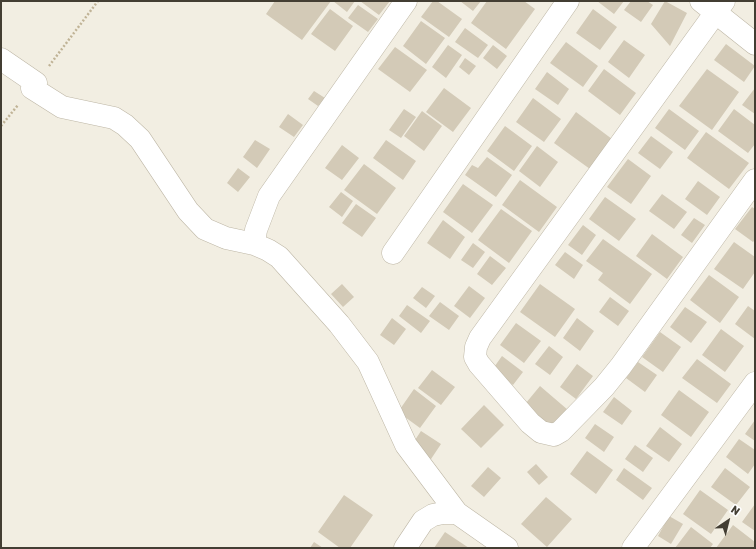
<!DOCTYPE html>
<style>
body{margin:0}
#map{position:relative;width:756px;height:549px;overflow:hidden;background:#f2eee2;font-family:Rubik,sans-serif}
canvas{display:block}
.frame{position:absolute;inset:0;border:2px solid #433e33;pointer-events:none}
.north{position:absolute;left:708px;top:501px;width:40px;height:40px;-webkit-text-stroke:3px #fff;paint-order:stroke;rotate:35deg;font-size:11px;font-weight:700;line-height:16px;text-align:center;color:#433e33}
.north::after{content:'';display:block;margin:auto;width:14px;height:18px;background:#433e33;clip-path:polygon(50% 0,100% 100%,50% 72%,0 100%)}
</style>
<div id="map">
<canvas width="756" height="549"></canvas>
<div class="frame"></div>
<div class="north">N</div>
</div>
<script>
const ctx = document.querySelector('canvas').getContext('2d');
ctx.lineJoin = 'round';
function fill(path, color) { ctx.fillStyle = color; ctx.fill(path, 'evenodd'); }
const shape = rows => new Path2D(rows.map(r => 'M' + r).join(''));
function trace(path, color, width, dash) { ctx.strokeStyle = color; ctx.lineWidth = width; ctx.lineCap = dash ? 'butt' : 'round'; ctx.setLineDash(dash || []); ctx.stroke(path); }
fill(shape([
 [275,1,331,1,302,40,266,14],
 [333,1,355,1,347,12],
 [360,1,390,1,379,15],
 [433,1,437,1,462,19,449,37,421,17],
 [460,1,481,1,473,11],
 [487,1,524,1,535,9,506,49,471,23],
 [597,1,624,1,614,14],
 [631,1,647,1,653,5,641,22,624,10],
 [665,1,687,13,670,46,651,24],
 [358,5,378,19,368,32,348,18],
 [330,9,353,26,335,51,311,34],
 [593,9,617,27,600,50,576,33],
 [421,21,445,38,426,64,403,46],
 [465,28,488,45,478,58,455,42],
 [624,40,645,55,629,78,608,62],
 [566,42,598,66,583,87,550,63],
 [726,44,755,66,744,82,714,60],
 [448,45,462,55,446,78,432,67],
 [493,45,507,56,497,69,483,58],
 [395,47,427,70,410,92,378,69],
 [465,58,476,66,469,75,459,67],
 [604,69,636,93,620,115,588,91],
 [707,69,739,92,712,130,679,106],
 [547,72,569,89,558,105,535,89],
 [444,88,471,108,453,132,426,112],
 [755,88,755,114,742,105],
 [314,91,325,98,318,106,308,99],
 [533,98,561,119,544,142,516,122],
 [404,109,416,117,401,138,389,130],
 [669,109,699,131,685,150,655,128],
 [734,109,755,125,755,144,748,153,718,131],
 [422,111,442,126,424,151,404,136],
 [576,112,612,139,590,169,554,143],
 [288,114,303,125,294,137,279,127],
 [505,126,532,146,514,171,487,151],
 [706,132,749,163,729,189,687,158],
 [651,136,673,152,660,169,638,153],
 [255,140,270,149,257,168,243,157],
 [386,140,416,161,403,180,373,158],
 [342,145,359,158,342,180,325,168],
 [537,146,558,162,540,187,519,171],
 [487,157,512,175,496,197,465,175,472,165,478,168],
 [628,159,651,176,631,204,607,187],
 [364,164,396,188,377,214,344,190],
 [238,168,250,177,238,192,227,183],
 [520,180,557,207,539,232,502,205],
 [698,181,720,197,707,215,685,199],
 [463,184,493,205,472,233,443,212],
 [341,192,353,201,342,217,329,207],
 [662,194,687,212,674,229,649,211],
 [605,197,636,219,619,241,589,219],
 [356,204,376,218,362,237,342,223],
 [752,207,755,209,755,240,753,242,735,229],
 [501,209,532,231,509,263,478,240],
 [694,218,705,225,692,243,681,235],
 [443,220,465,237,450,259,427,243],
 [583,225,596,235,582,255,568,245],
 [652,234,683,257,667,279,636,256],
 [603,239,652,274,630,304,598,280,603,273,586,261],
 [734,242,755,257,755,272,743,289,714,269],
 [473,243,485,252,473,268,461,260],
 [565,252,583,265,574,279,555,265],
 [490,256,506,268,492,285,477,274],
 [709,275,739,297,720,323,690,300],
 [342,284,354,297,343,307,331,294],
 [540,284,575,309,555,337,520,312],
 [469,286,485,298,470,318,454,306],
 [422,287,435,296,426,308,413,298],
 [610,297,629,311,618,326,599,312],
 [440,302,459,316,449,330,429,316],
 [407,305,430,321,421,333,399,316],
 [748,306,755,311,755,339,735,324],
 [685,307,707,322,691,343,670,327],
 [392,318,406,329,394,345,380,335],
 [577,318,594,331,580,351,563,338],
 [516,323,541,341,524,363,500,345],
 [721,329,744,346,725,372,702,355],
 [660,332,681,347,663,372,642,357],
 [549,346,563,357,550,375,535,364],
 [502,356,523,372,513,385,492,370],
 [697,359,731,384,717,403,682,378],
 [638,362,657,375,645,392,626,378],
 [577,364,593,376,576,399,560,387],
 [432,370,455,387,441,405,418,388],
 [540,386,568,410,549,432,521,409],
 [414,389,436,406,420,428,398,412],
 [679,390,709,412,691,437,661,415],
 [614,397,632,411,622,425,603,412],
 [484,405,504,425,481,448,461,429],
 [755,420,755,441,745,434],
 [595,424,614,437,604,452,585,438],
 [660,427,682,444,669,462,646,446],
 [421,431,441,444,431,459,411,446],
 [739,439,755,450,755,464,748,474,726,457],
 [635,445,653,458,643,472,625,459],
 [587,451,613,470,596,494,570,474],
 [536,464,548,477,539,485,527,472],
 [488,467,501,478,484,497,471,486],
 [624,468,652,488,643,500,616,480],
 [725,468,750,487,736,505,711,487],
 [700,490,728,510,711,534,683,514],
 [344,495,373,515,350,548,340,548,318,532],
 [546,497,572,519,547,547,521,524],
 [755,504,755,531,742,522],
 [669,516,683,524,671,544,658,536],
 [733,525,755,542,755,548,716,548],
 [691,527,713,544,710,548,675,548],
 [445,532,469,548,434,548],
 [314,542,323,548,310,548]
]), '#d3cab7');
const minor = shape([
 [701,1,755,44],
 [724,1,480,338,476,347,475,357,479,364,530,423,541,432,554,435,561,431,604,387,621,366,755,180],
 [1,59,36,83],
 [32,88,62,107,114,118,125,125,140,139,188,211,205,229,226,238,254,244,268,250,279,257,339,324,368,362,406,445,457,513,507,548],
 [254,244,256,230,269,196,406,1],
 [393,253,568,1],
 [405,548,423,521,433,515,443,513,457,513],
 [633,548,755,383]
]);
trace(minor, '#bdb6a5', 23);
trace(shape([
 [49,66,98,1],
 [1,126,18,105]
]), '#c0b396', 2.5, [2, 2]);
trace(minor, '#fff', 22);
</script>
